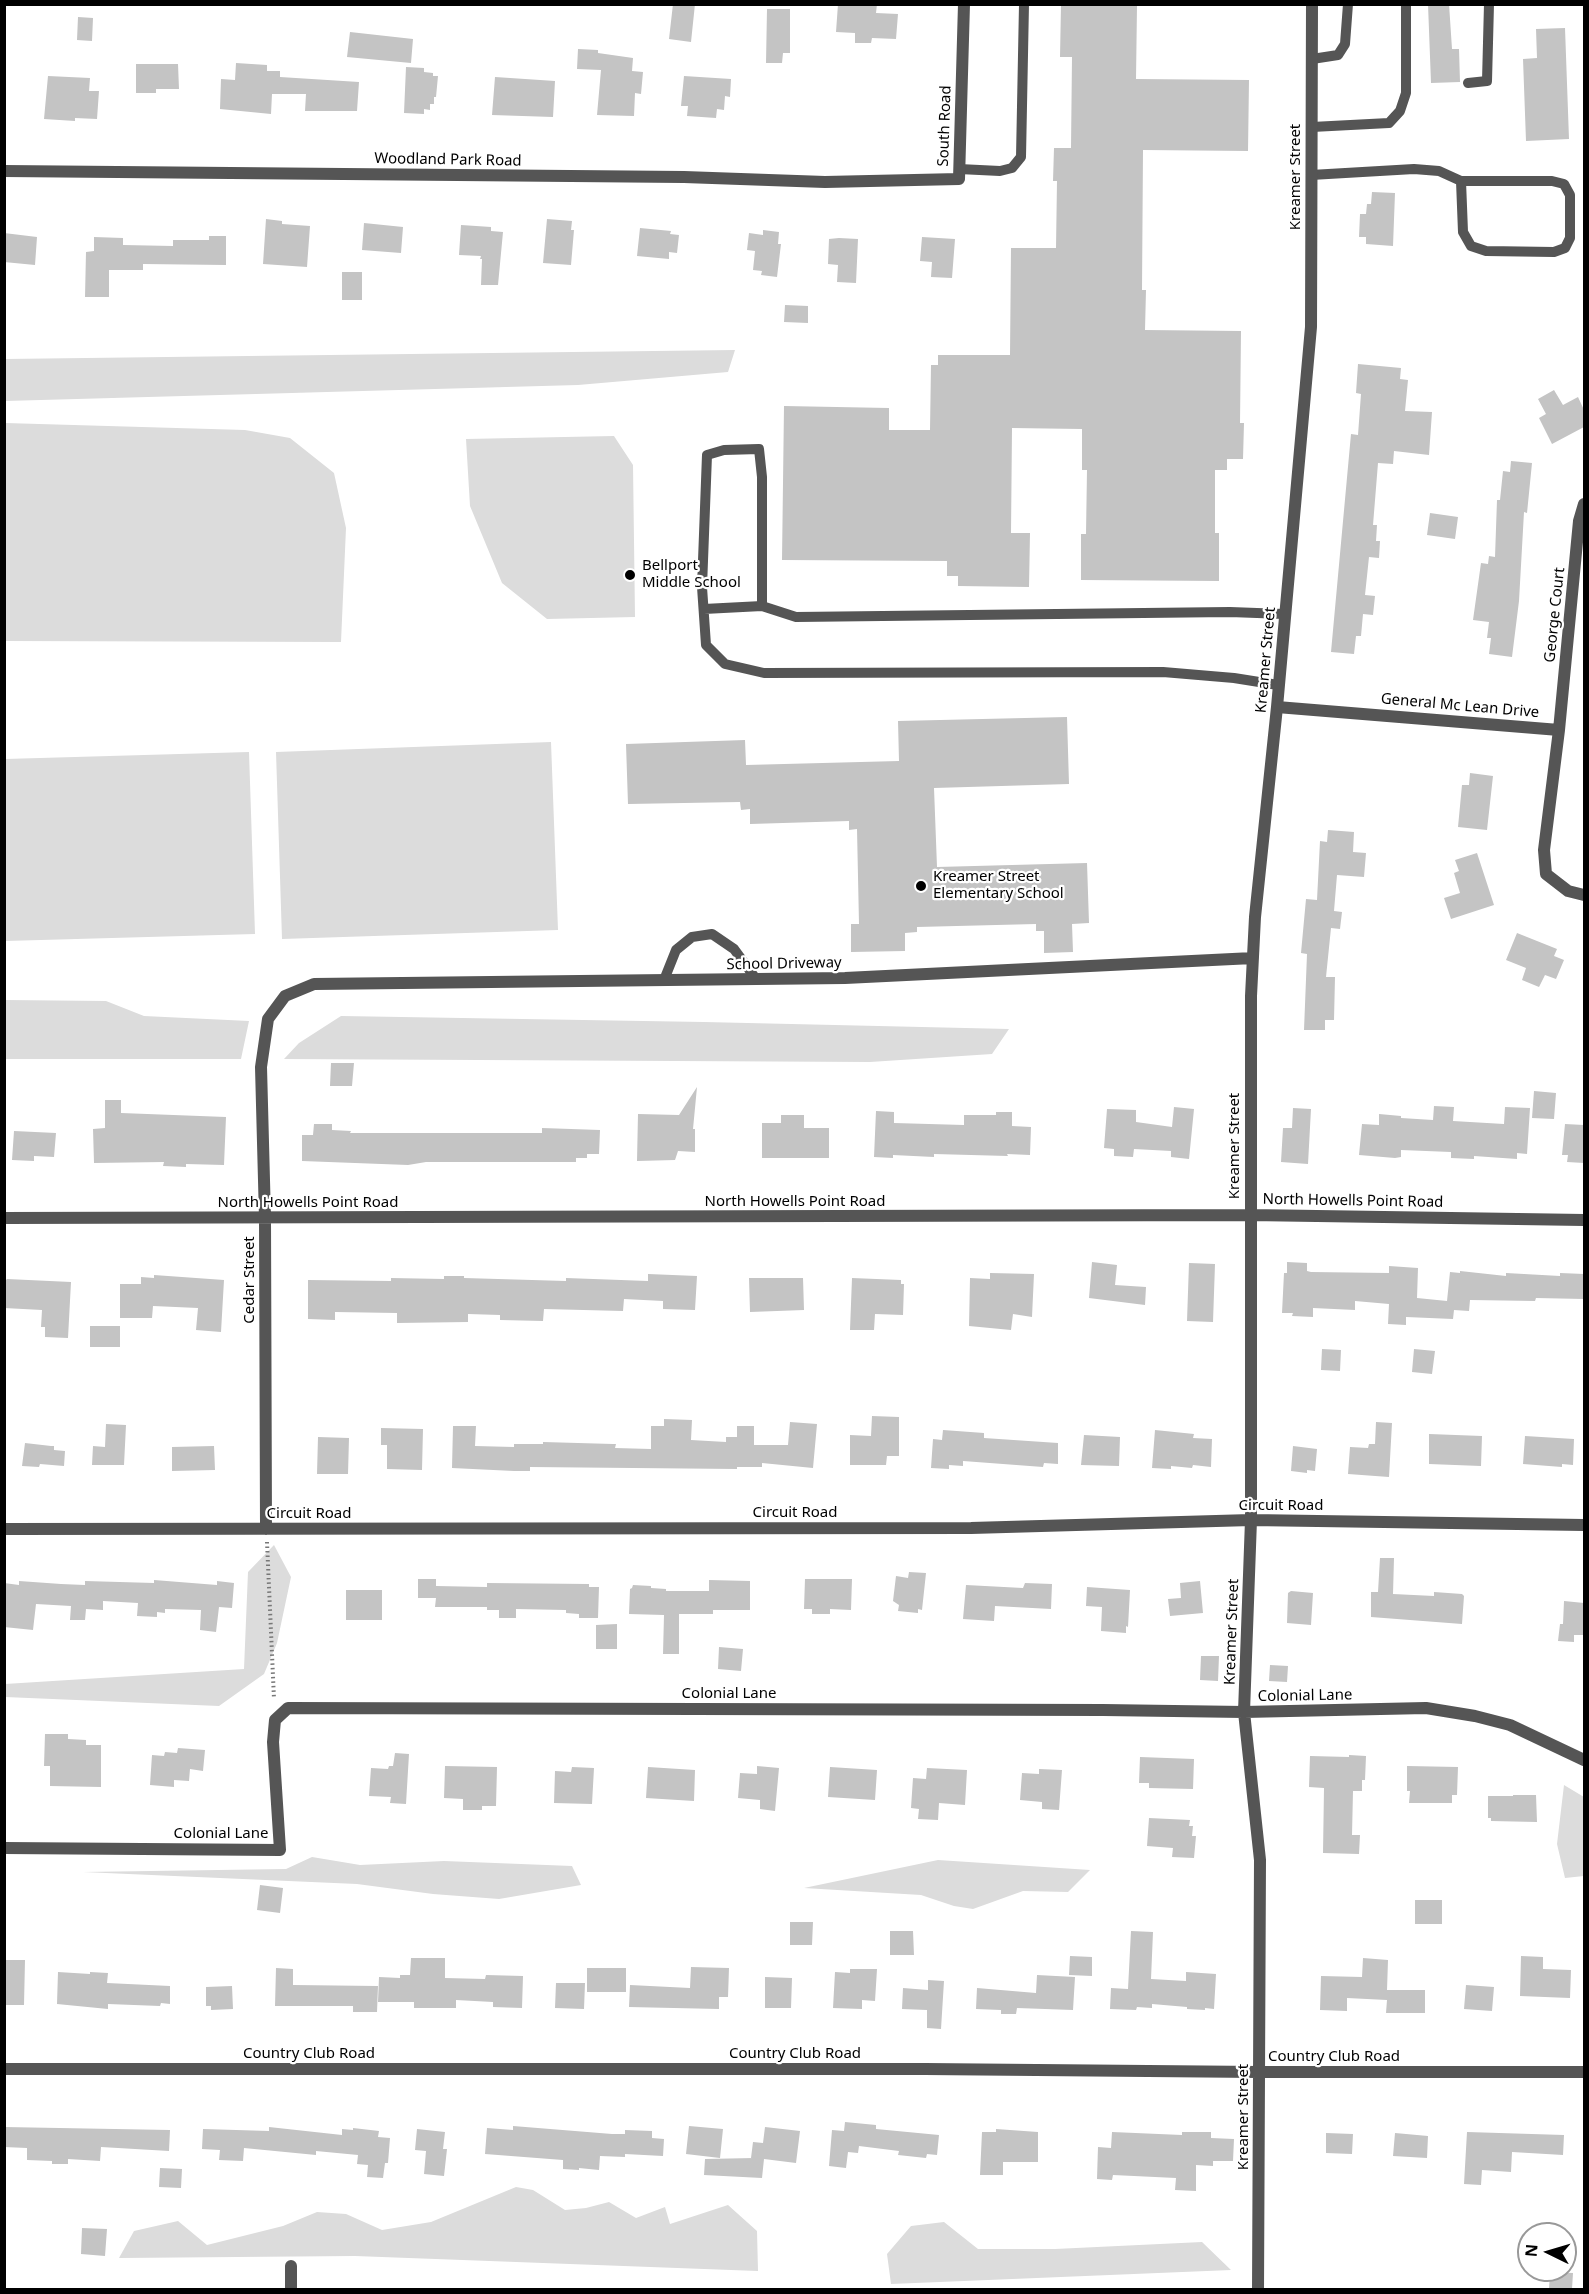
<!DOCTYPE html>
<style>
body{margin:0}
#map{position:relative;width:1589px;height:2294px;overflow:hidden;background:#fff;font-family:"Noto Sans",sans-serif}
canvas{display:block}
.frame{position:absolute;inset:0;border:6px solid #000;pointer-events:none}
.north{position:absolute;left:1517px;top:2222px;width:60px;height:60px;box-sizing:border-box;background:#fff;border:2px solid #999;border-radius:50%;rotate:275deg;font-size:16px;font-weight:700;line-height:24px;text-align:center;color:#000}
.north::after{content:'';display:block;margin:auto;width:21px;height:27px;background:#000;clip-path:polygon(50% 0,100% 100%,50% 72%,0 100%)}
</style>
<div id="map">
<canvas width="1589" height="2294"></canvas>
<div class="frame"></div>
<div class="north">N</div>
</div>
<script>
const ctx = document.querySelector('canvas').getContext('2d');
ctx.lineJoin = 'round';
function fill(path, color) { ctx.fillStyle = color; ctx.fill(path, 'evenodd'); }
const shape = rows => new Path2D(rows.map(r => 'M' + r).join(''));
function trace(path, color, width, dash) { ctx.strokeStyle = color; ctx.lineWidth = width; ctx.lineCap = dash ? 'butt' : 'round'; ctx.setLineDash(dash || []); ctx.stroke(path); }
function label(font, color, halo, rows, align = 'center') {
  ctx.font = font + ' "Noto Sans",sans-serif'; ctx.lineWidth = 4.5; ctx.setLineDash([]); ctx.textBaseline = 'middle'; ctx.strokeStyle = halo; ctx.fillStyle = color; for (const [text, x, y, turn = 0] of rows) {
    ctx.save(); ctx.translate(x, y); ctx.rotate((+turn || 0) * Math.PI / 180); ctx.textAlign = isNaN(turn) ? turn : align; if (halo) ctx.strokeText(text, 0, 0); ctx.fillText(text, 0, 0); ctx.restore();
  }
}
fill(shape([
 [735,350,728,372,578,385,5,401,5,359],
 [5,423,245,430,290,438,334,473,346,528,341,642,5,641],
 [614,436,633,465,635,617,547,619,502,583,470,506,466,439],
 [551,742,558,930,282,939,276,752],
 [249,752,255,934,5,941,5,759],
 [5,1000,106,1001,144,1016,249,1021,241,1059,5,1059],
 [341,1016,704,1022,1009,1029,992,1054,870,1062,284,1059,299,1043],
 [274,1545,291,1577,277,1643,264,1674,219,1706,5,1697,5,1684,244,1669,248,1572],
 [1564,1785,1584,1797,1584,1876,1565,1878,1557,1844],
 [312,1857,360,1865,444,1861,572,1866,581,1885,499,1899,433,1894,357,1884,83,1872,286,1869],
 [938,1860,1090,1870,1068,1892,1023,1891,973,1909,954,1906,921,1895,804,1888],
 [516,2187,533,2190,565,2210,586,2208,609,2202,636,2218,665,2207,670,2224,728,2205,757,2231,758,2271,355,2256,119,2258,134,2231,178,2221,207,2245,283,2226,317,2212,346,2214,382,2230,431,2222],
 [944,2222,978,2249,1055,2249,1202,2242,1231,2270,891,2284,887,2254,911,2226]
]), '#dcdcdc');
fill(shape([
 [673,4,695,4,691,42,669,39],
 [838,4,877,4,876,13,898,14,896,39,872,38,871,43,855,43,855,33,836,32],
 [1428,4,1449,4,1452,49,1459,49,1460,82,1431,83],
 [1061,5,1137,6,1136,79,1249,80,1248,151,1143,150,1142,290,1146,290,1145,330,1241,331,1240,423,1244,423,1243,459,1227,459,1227,470,1215,470,1215,533,1219,533,1219,581,1081,580,1081,534,1086,534,1087,470,1082,470,1082,429,1012,428,1011,533,1030,533,1029,587,958,586,958,576,947,576,947,561,782,560,784,406,889,408,889,430,930,430,931,365,938,365,938,355,1010,355,1011,248,1056,248,1057,181,1053,181,1054,148,1071,148,1072,57,1060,57],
 [767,9,790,9,790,53,783,53,782,63,766,63],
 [78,17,93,18,92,41,77,40],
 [1565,28,1569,139,1526,141,1523,59,1537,58,1536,29],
 [350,32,413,39,411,63,347,57],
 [578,49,598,50,598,53,633,58,632,71,643,72,641,94,635,93,634,116,597,115,601,70,577,69],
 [236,63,267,65,267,71,280,71,280,77,359,82,357,111,305,111,306,94,272,94,271,114,220,109,221,79,235,80],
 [136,64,178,64,179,89,156,89,156,93,136,93],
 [406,67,424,68,424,72,433,73,433,76,438,76,436,97,434,97,434,104,430,104,430,110,424,109,424,114,404,113],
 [48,76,90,78,89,91,99,91,97,119,75,118,75,121,44,119],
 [684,76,731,79,730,97,725,96,724,110,717,109,716,118,687,116,688,106,681,106],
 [495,77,555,81,553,117,492,115],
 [1372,192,1395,193,1393,246,1366,244,1366,237,1359,237,1360,214,1366,214,1367,204,1371,204],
 [266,219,282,221,282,224,310,226,307,267,263,264],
 [547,219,572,221,571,230,574,230,571,265,543,263],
 [364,223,403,227,401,253,362,250],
 [461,225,491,227,491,231,503,232,498,285,481,285,482,259,480,259,481,256,459,255],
 [640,228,671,231,670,234,679,235,677,253,669,252,669,259,637,256],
 [763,230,779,232,778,244,781,244,777,277,761,275,762,271,753,270,755,251,747,250,749,233,763,235],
 [4,233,37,237,35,265,4,262],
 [209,236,226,236,226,265,143,264,143,270,109,270,109,297,85,297,86,252,94,251,94,237,123,238,123,245,173,246,173,240,209,240],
 [922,237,955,239,952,278,931,277,932,262,920,261],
 [839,238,858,239,856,283,837,282,838,265,828,264,829,239],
 [342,272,362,272,362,300,342,300],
 [785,305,808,306,808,323,784,322],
 [1358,364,1401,368,1400,379,1408,380,1405,411,1432,412,1429,455,1394,451,1393,464,1378,463,1373,525,1377,525,1376,541,1380,541,1379,558,1369,557,1365,595,1375,596,1373,615,1363,614,1361,636,1356,636,1354,654,1331,652,1351,434,1358,435,1361,394,1356,393],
 [1554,390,1563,405,1578,397,1584,410,1584,427,1552,444,1539,418,1546,414,1538,399],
 [1511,461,1532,463,1527,513,1524,512,1519,601,1512,657,1489,654,1491,638,1487,638,1489,622,1473,620,1481,563,1488,564,1489,556,1495,557,1497,500,1500,500,1503,471,1510,472],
 [1430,513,1458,517,1455,539,1427,535],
 [1067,717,1069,784,934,788,937,867,1087,863,1089,923,1072,924,1073,952,1044,953,1044,931,1036,931,1036,924,917,927,917,932,905,933,905,951,851,952,851,924,859,924,857,829,849,830,849,821,750,824,750,809,741,810,740,802,628,804,626,744,745,740,746,765,899,761,898,721],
 [1470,773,1493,776,1487,830,1458,827,1462,785,1469,785],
 [1328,830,1354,832,1353,852,1366,853,1364,877,1337,875,1334,911,1342,912,1340,929,1331,928,1326,977,1335,977,1334,1020,1325,1020,1325,1030,1304,1030,1307,954,1301,953,1306,899,1317,900,1320,841,1327,842],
 [1477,853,1494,905,1451,919,1444,898,1460,893,1454,873,1459,871,1455,860],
 [1517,933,1557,949,1554,956,1564,960,1556,979,1545,975,1539,987,1522,980,1526,968,1506,960],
 [331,1063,354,1063,352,1086,330,1086],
 [697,1087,693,1129,695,1129,695,1152,678,1151,675,1160,637,1161,638,1114,679,1115],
 [1534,1091,1556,1093,1554,1119,1532,1118],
 [105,1100,121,1100,121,1113,226,1117,224,1165,186,1164,186,1167,163,1166,164,1162,94,1163,93,1129,105,1128],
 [1434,1106,1454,1107,1453,1121,1504,1124,1505,1107,1530,1108,1527,1154,1517,1153,1517,1159,1474,1156,1474,1159,1451,1158,1451,1152,1401,1150,1401,1157,1395,1158,1359,1155,1362,1124,1379,1125,1379,1114,1401,1116,1401,1118,1433,1120],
 [1174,1107,1194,1109,1189,1159,1171,1157,1171,1151,1134,1149,1133,1157,1114,1156,1114,1149,1104,1148,1107,1109,1136,1110,1136,1122,1172,1127],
 [1293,1108,1311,1109,1308,1164,1281,1162,1283,1128,1292,1128],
 [876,1111,894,1112,894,1123,964,1125,964,1115,996,1115,996,1112,1012,1112,1012,1126,1031,1127,1030,1155,1007,1154,1008,1156,934,1154,934,1157,893,1155,893,1158,874,1157],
 [781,1115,804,1115,804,1128,829,1128,829,1158,762,1158,762,1123,781,1123],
 [314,1124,332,1124,332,1130,351,1131,350,1133,542,1133,542,1128,600,1130,599,1154,587,1154,587,1158,576,1158,576,1162,426,1162,408,1165,302,1161,302,1135,313,1135],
 [1565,1124,1584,1125,1584,1163,1567,1162,1568,1155,1562,1155],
 [14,1131,56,1133,54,1157,34,1156,34,1161,12,1160],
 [1092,1262,1117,1265,1115,1285,1146,1287,1145,1305,1089,1298],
 [1287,1262,1307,1263,1307,1271,1311,1272,1389,1273,1389,1266,1418,1268,1417,1298,1447,1301,1450,1272,1460,1273,1460,1271,1506,1276,1506,1273,1560,1276,1560,1273,1584,1274,1584,1299,1536,1298,1535,1301,1470,1300,1469,1311,1454,1310,1453,1319,1406,1317,1406,1325,1388,1324,1389,1304,1355,1301,1355,1310,1313,1308,1313,1317,1292,1316,1293,1313,1282,1313,1284,1273,1287,1273],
 [1189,1263,1215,1264,1213,1322,1187,1321],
 [990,1273,1034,1274,1032,1317,1013,1314,1011,1330,969,1326,970,1278,990,1279],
 [648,1274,697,1276,695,1310,663,1309,663,1301,624,1299,623,1311,544,1309,543,1321,500,1320,500,1315,468,1314,468,1322,397,1323,397,1313,335,1312,335,1320,308,1319,308,1280,391,1281,391,1278,444,1279,444,1276,464,1276,464,1278,566,1281,566,1278,648,1281],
 [154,1275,224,1280,221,1332,196,1330,198,1308,153,1306,152,1318,120,1318,120,1284,141,1284,141,1277,154,1278],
 [749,1278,803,1278,804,1310,750,1312],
 [852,1278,901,1280,901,1284,904,1284,903,1315,875,1314,874,1330,850,1330],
 [7,1279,71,1282,68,1338,45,1337,45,1327,41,1327,42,1310,4,1308,4,1282],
 [90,1326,120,1326,120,1347,90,1347],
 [1322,1349,1341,1350,1340,1371,1321,1370],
 [1414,1349,1435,1351,1432,1374,1412,1372],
 [872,1416,899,1417,899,1456,887,1456,886,1465,850,1465,850,1435,871,1436],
 [664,1419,692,1420,691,1440,726,1442,726,1437,737,1437,737,1426,754,1426,754,1445,788,1445,790,1422,817,1424,813,1468,762,1463,762,1467,737,1467,737,1469,530,1467,530,1471,514,1471,452,1468,453,1426,476,1426,475,1446,514,1447,514,1444,543,1444,543,1442,613,1444,616,1444,615,1448,651,1449,651,1426,664,1426],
 [1376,1422,1392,1423,1389,1477,1348,1474,1350,1447,1368,1448,1369,1444,1375,1444],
 [106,1424,126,1425,124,1465,92,1465,93,1446,105,1447],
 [381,1428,423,1429,422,1470,387,1469,387,1445,381,1445],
 [943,1430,984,1433,984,1438,1058,1443,1058,1464,1044,1463,1043,1467,963,1461,963,1466,949,1465,949,1469,931,1468,933,1439,942,1440],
 [1155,1430,1194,1434,1193,1438,1212,1439,1211,1467,1193,1465,1192,1468,1171,1466,1171,1469,1152,1468],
 [1429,1434,1482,1436,1481,1466,1429,1464],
 [1084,1435,1120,1437,1119,1466,1081,1465],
 [1525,1436,1574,1439,1573,1465,1562,1464,1562,1467,1523,1464],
 [318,1437,349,1438,348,1474,317,1474],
 [25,1443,51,1446,54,1446,54,1450,65,1451,64,1466,40,1464,39,1467,22,1466],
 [214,1446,215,1470,172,1471,172,1447],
 [1293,1446,1317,1449,1315,1471,1307,1470,1307,1473,1291,1471],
 [1380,1558,1394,1558,1393,1594,1434,1596,1434,1592,1462,1594,1464,1596,1462,1624,1371,1617,1371,1592,1378,1592],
 [909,1572,926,1573,922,1610,918,1609,918,1613,898,1611,899,1605,893,1601,896,1576,908,1578],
 [418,1579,436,1579,436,1586,487,1587,487,1583,589,1584,589,1587,599,1587,598,1618,579,1618,579,1614,566,1613,566,1610,516,1609,516,1618,499,1618,499,1610,487,1610,487,1607,435,1607,436,1598,418,1598],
 [805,1579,852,1579,851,1610,830,1609,830,1614,812,1614,812,1609,804,1609],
 [154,1580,217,1585,217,1581,234,1583,232,1608,219,1607,216,1632,200,1630,201,1610,165,1609,165,1613,157,1612,157,1617,137,1616,138,1603,103,1601,103,1610,86,1609,85,1620,70,1620,71,1606,36,1604,33,1630,4,1627,4,1583,19,1585,19,1581,61,1584,85,1585,85,1581,154,1583],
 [709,1580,750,1581,750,1610,713,1610,713,1614,679,1614,679,1654,663,1654,664,1615,629,1614,630,1589,632,1588,633,1585,651,1586,651,1588,666,1589,666,1591,709,1591],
 [1200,1581,1203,1613,1170,1616,1168,1599,1181,1598,1180,1583],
 [1025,1583,1052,1584,1051,1609,995,1606,994,1621,963,1619,966,1585,1023,1588],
 [1087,1587,1130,1590,1128,1627,1126,1626,1126,1633,1101,1631,1102,1607,1086,1606],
 [346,1590,382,1590,382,1620,346,1620],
 [1291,1591,1313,1593,1311,1625,1287,1623,1288,1593],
 [1564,1601,1584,1603,1584,1635,1574,1635,1574,1642,1558,1641,1560,1624,1563,1624],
 [617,1624,617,1649,596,1649,596,1625],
 [719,1647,743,1649,741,1671,718,1669],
 [1201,1656,1219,1656,1218,1681,1200,1680],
 [1270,1665,1288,1666,1287,1682,1269,1681],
 [45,1734,68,1734,68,1739,86,1740,86,1745,101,1745,101,1787,50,1786,50,1766,44,1766],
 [178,1748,205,1750,203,1771,190,1769,189,1781,174,1780,174,1787,150,1785,152,1755,164,1756,165,1752,177,1753],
 [395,1753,409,1754,406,1804,390,1803,391,1797,369,1796,371,1768,388,1769,389,1766,393,1766],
 [1349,1755,1366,1756,1365,1780,1362,1780,1362,1791,1353,1791,1352,1835,1360,1835,1359,1854,1323,1853,1324,1788,1309,1787,1310,1756,1349,1757],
 [1140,1757,1194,1759,1193,1789,1149,1788,1149,1783,1139,1783],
 [445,1766,497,1767,496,1806,482,1806,482,1810,463,1810,463,1799,444,1798],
 [757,1766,779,1768,775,1811,760,1809,760,1800,738,1798,740,1773,757,1774],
 [1407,1766,1458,1767,1457,1795,1452,1795,1452,1803,1409,1803,1410,1791,1407,1791],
 [572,1767,594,1768,592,1804,554,1803,555,1771,571,1772],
 [648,1767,695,1770,694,1801,646,1798],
 [830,1767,877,1770,875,1800,828,1797],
 [927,1768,967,1770,965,1805,939,1803,938,1820,918,1819,919,1809,911,1808,913,1778,926,1779],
 [1039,1769,1062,1770,1059,1810,1042,1809,1042,1802,1020,1800,1022,1773,1039,1774],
 [1513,1795,1536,1795,1537,1822,1491,1821,1491,1818,1488,1818,1488,1796,1513,1796],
 [1149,1818,1190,1820,1189,1826,1193,1826,1192,1836,1196,1836,1194,1858,1172,1857,1173,1848,1147,1846],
 [260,1885,283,1888,280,1913,257,1910],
 [1415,1900,1442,1900,1442,1924,1415,1924],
 [790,1922,813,1922,812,1945,790,1945],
 [890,1931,913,1931,914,1955,890,1955],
 [1131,1931,1153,1932,1151,1979,1186,1981,1186,1972,1216,1974,1214,2009,1205,2008,1205,2010,1187,2009,1187,2007,1152,2004,1152,2008,1137,2007,1136,2010,1110,2009,1111,1988,1128,1989],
 [1070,1956,1092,1957,1092,1976,1069,1975],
 [1521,1956,1543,1957,1543,1969,1571,1970,1570,1998,1520,1996],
 [411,1958,445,1958,445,1978,485,1979,486,1975,523,1976,522,2008,493,2007,493,2002,456,2000,456,2008,414,2008,414,2002,378,2002,379,1977,400,1978,400,1975,410,1975],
 [1363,1958,1388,1960,1387,1990,1425,1990,1425,2013,1386,2013,1387,2000,1347,1998,1347,2011,1320,2010,1321,1976,1362,1977],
 [4,1960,25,1960,24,2005,4,2005],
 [691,1967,729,1968,728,1997,719,1997,719,2009,629,2007,630,1985,690,1988],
 [276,1968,293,1969,293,1985,378,1986,377,2012,353,2012,353,2006,275,2006],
 [587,1968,626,1968,626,1992,587,1992],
 [850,1969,877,1969,875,2001,862,2000,862,2009,833,2008,835,1972,850,1973],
 [58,1972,90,1974,90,1972,108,1973,107,1983,170,1986,170,2004,161,2003,160,2006,108,2004,108,2009,57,2004],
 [1037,1975,1075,1977,1073,2010,1017,2008,1016,2014,1001,2014,1001,2010,976,2009,977,1988,1036,1993],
 [765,1977,792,1978,791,2008,765,2008],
 [928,1980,944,1981,941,2029,927,2028,927,2010,902,2009,903,1988,928,1990],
 [556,1983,585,1983,584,2009,555,2008],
 [1466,1985,1494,1987,1492,2011,1464,2009],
 [232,1986,233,2009,211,2010,211,2006,206,2006,206,1987],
 [845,2122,876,2125,876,2129,939,2135,937,2155,927,2154,926,2158,898,2155,899,2151,859,2146,858,2153,848,2152,846,2168,829,2166,832,2130,844,2131],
 [513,2126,612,2134,625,2134,625,2130,652,2131,652,2138,664,2139,663,2156,625,2154,625,2157,600,2156,599,2170,579,2168,579,2170,563,2169,563,2160,485,2154,487,2128,513,2130],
 [689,2126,723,2129,720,2158,686,2154],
 [4,2127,170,2130,169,2151,101,2147,100,2161,68,2159,68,2164,52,2164,52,2161,27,2160,27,2148,4,2147],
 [269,2127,342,2135,342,2129,353,2130,353,2128,379,2131,378,2137,390,2138,388,2163,385,2163,383,2178,367,2177,368,2165,357,2164,358,2155,316,2151,316,2155,244,2148,243,2161,219,2160,220,2150,202,2149,203,2129,269,2131],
 [765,2127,800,2131,796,2163,764,2159,762,2178,704,2175,705,2159,754,2158,751,2158,753,2142,763,2143],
 [417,2129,445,2132,443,2149,447,2149,444,2176,424,2174,426,2151,415,2150],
 [996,2129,1038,2132,1038,2162,1003,2162,1003,2175,980,2175,982,2132,996,2132],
 [1112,2132,1182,2135,1182,2132,1211,2132,1211,2138,1234,2139,1233,2161,1213,2161,1213,2166,1196,2165,1196,2191,1175,2190,1176,2178,1113,2175,1112,2180,1097,2179,1098,2147,1111,2148],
 [1467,2132,1564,2135,1563,2155,1512,2152,1511,2172,1482,2170,1481,2185,1464,2184],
 [1326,2133,1353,2134,1352,2154,1326,2153],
 [1395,2133,1428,2136,1427,2158,1393,2156],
 [160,2168,182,2169,181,2188,159,2187],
 [82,2228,107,2229,105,2256,81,2254],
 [1550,2272,1573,2273,1572,2289,1549,2289]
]), '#c4c4c4');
trace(shape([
 [267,1542,274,1699]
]), '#777', 4, [1.5, 3]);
trace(shape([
 [1312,59,1338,55,1345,44,1348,4],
 [1468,83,1487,81,1489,4],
 [1312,127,1389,123,1400,111,1406,93,1406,4],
 [959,169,1000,171,1012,168,1021,157,1024,4],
 [1311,175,1414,169,1439,171,1461,181,1552,181,1564,184,1570,195,1570,238,1565,248,1554,252,1486,251,1471,246,1463,232,1461,181],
 [704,609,762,606],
 [1278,685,1234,678,1163,672,764,673,725,664,706,645,702,587,707,455,724,450,759,449,762,477,762,606,796,617,1230,612,1284,614],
 [664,980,676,950,692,937,712,934,734,949,756,979]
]), '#555', 10);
trace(shape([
 [4,171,684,177,825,182,959,179,964,4],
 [1584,504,1579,521,1559,730,1544,850,1546,874,1568,891,1584,895],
 [1277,707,1559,730],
 [4,1218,1250,1215,1584,1220],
 [4,1529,971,1528,1251,1520,1584,1525],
 [266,1529,265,1218,261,1067,268,1019,285,996,314,984,845,978,1253,958],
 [4,1848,280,1850,273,1742,275,1720,288,1708,1103,1710,1244,1712,1426,1708,1475,1716,1510,1725,1584,1760],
 [4,2069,925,2069,1259,2072,1584,2072],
 [291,2266,291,2290],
 [1258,2290,1260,1860,1244,1712,1251,1520,1251,996,1255,917,1277,707,1311,327,1312,4]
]), '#555', 12);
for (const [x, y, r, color] of [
 [630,575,6,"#000"],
 [921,886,6,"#000"]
]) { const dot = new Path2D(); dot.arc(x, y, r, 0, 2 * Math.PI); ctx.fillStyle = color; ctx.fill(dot); trace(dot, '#fff', 2); }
label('15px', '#000', '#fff', [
 ["South Road",945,126,-88],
 ["Woodland Park Road",448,160,1],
 ["Kreamer Street",1296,177,-90],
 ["George Court",1555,615,-84],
 ["Kreamer Street",1266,660,-85],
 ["General Mc Lean Drive",1460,706,5],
 ["School Driveway",784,964,-1],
 ["Kreamer Street",1235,1146,-90],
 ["North Howells Point Road",1353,1201,1],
 ["North Howells Point Road",795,1202],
 ["North Howells Point Road",308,1203],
 ["Cedar Street",250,1280,-90],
 ["Circuit Road",1281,1506],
 ["Circuit Road",795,1513],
 ["Circuit Road",309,1514],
 ["Kreamer Street",1232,1632,-88],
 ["Colonial Lane",729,1694],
 ["Colonial Lane",1305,1696,-1],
 ["Colonial Lane",221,1834],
 ["Country Club Road",309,2054],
 ["Country Club Road",795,2054],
 ["Country Club Road",1334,2057],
 ["Kreamer Street",1244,2117,-90]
]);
label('15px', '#000', '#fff', [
 ["Bellport",642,566],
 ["Middle School",642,583],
 ["Kreamer Street",933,877],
 ["Elementary School",933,894]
], 'left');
</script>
